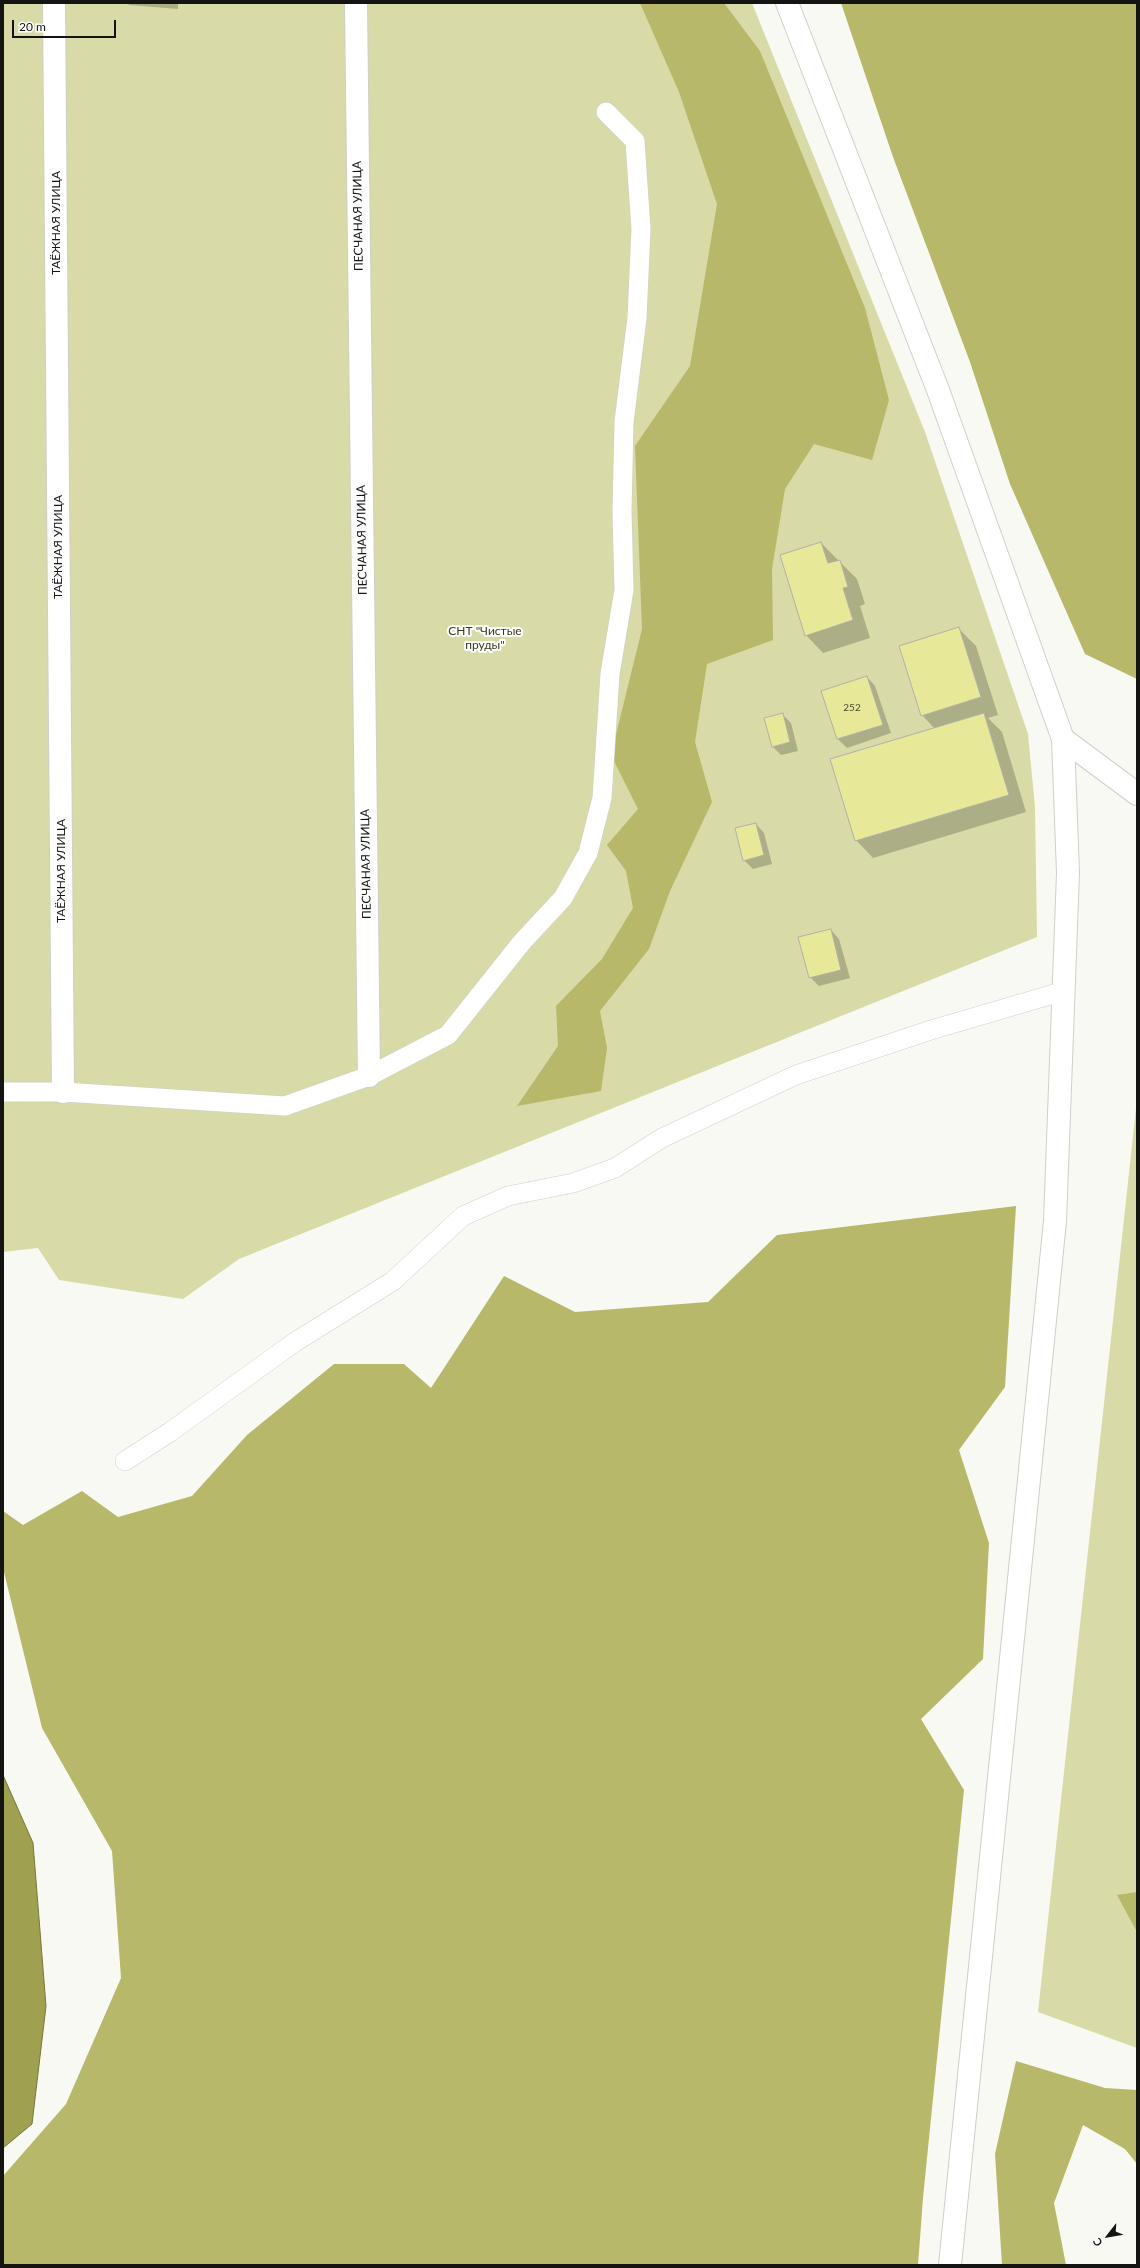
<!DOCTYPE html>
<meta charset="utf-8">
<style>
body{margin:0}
#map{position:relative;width:1140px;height:2268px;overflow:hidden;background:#f9f9f4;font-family:Lato,sans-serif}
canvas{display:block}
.frame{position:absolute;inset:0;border:4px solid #141412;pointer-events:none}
.north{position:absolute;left:1088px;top:2216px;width:40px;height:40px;-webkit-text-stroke:3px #fff;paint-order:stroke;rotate:239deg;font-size:11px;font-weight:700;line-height:16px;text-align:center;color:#141412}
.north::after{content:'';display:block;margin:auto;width:14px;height:18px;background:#141412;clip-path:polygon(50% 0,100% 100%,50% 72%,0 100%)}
.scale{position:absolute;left:12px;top:20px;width:104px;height:18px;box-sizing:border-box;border:2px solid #141412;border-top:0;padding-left:5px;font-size:12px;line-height:14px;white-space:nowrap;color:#141412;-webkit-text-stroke:3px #fff;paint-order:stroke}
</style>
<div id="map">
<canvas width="1140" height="2268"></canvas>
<div class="frame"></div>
<div class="north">С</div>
<div class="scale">20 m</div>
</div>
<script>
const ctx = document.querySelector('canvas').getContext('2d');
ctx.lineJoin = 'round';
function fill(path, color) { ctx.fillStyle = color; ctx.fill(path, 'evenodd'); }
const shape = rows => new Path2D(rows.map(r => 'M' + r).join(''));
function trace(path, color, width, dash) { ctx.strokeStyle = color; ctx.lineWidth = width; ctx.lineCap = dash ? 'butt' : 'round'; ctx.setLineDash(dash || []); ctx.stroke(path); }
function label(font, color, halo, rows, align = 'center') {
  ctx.font = font + ' Lato,sans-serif'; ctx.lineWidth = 4; ctx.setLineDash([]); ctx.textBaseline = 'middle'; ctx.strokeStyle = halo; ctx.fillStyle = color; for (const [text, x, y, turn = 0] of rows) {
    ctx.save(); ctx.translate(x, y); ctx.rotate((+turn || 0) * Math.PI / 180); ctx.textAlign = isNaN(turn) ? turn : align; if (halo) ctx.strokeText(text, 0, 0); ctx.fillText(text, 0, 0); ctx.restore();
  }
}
fill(shape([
 [3,3,752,3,925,432,1028,734,1035,807,1037,937,239,1259,183,1299,59,1280,38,1248,3,1252],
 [1137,1099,1137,2048,1038,2012]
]), '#d8daa7');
fill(shape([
 [640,3,724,3,760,51,865,308,889,400,872,460,814,444,785,489,772,569,773,640,707,664,695,742,712,802,670,891,649,949,600,1011,607,1048,601,1091,517,1106,558,1046,556,1006,602,959,633,908,626,871,607,845,638,809,611,755,642,629,635,446,690,366,717,204,679,92],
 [841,3,1137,3,1137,679,1085,654,1047,568,1010,484,970,362,893,157],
 [1016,1206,1005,1387,959,1450,989,1543,983,1659,921,1719,964,1790,923,2198,918,2265,3,2265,3,2176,66,2104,121,1978,112,1851,42,1728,3,1568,3,1511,23,1525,82,1491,118,1517,192,1496,247,1435,334,1364,404,1364,431,1388,504,1276,575,1312,708,1302,777,1235],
 [1137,1892,1137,1932,1117,1895],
 [1016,2061,1105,2088,1137,2090,1137,2164,1125,2149,1083,2125,1054,2203,1066,2265,1002,2265,995,2154]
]), '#b7b869');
const water = shape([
 [3,1775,33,1843,46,2006,32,2124,3,2148,3,1775]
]);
fill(water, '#9fa050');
trace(water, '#75763d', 1);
fill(shape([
 [127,3,178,3,178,9,129,5],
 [821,543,857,579,865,604,860,606,870,638,823,653,806,635],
 [958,628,976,646,998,715,988,718,1002,732,1026,812,873,858,856,840,935,729,922,715],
 [867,677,875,686,891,733,847,748,838,739,822,691],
 [783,715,791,723,798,751,781,755,773,747],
 [756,824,764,833,772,864,753,869,744,860],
 [831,930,839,939,850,978,819,986,810,977]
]), '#0003');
const building = shape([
 [821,542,828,563,840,560,848,587,843,588,853,620,805,636,780,555,821,542],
 [959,627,981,697,921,716,899,646,959,627],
 [867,676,883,725,837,739,821,691,867,676],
 [783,713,790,742,772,747,764,718,783,713],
 [984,713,1009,795,855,841,830,759,984,713],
 [756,823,764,855,743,861,735,828,756,823],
 [831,929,841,970,809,978,798,937,831,929]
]);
fill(building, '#e7e998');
trace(building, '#b0b1ac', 1);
const service = shape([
 [3,1092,63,1092,285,1106,369,1076,448,1035,522,942,563,898,588,853,602,798,610,674,624,590,622,511,624,422,637,318,641,229,635,141,606,112],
 [125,1461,170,1432,295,1342,393,1281,463,1216,508,1196,573,1183,615,1168,662,1138,796,1075,931,1030,1064,991]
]);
const minor = shape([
 [54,3,63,1092],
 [356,3,369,1076],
 [787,3,938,390,1063,739,1068,873,1055,1221,950,2265],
 [1063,739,1137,794]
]);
trace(service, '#cfcfca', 20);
trace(minor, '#cfcfca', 24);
trace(service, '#fff', 19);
trace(minor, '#fff', 22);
label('10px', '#494934', null, [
 ["252",852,708]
]);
label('12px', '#141412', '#fff', [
 ["ПЕСЧАНАЯ УЛИЦА",358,216,-91],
 ["ТАЁЖНАЯ УЛИЦА",56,223,-90],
 ["ПЕСЧАНАЯ УЛИЦА",362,540,-91],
 ["ТАЁЖНАЯ УЛИЦА",58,547,-90],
 ["ПЕСЧАНАЯ УЛИЦА",366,864,-91],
 ["ТАЁЖНАЯ УЛИЦА",61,871,-90]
]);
label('12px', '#373815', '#fff', [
 ["СНТ \"Чистые",485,631],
 ["пруды\"",485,645]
]);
</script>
